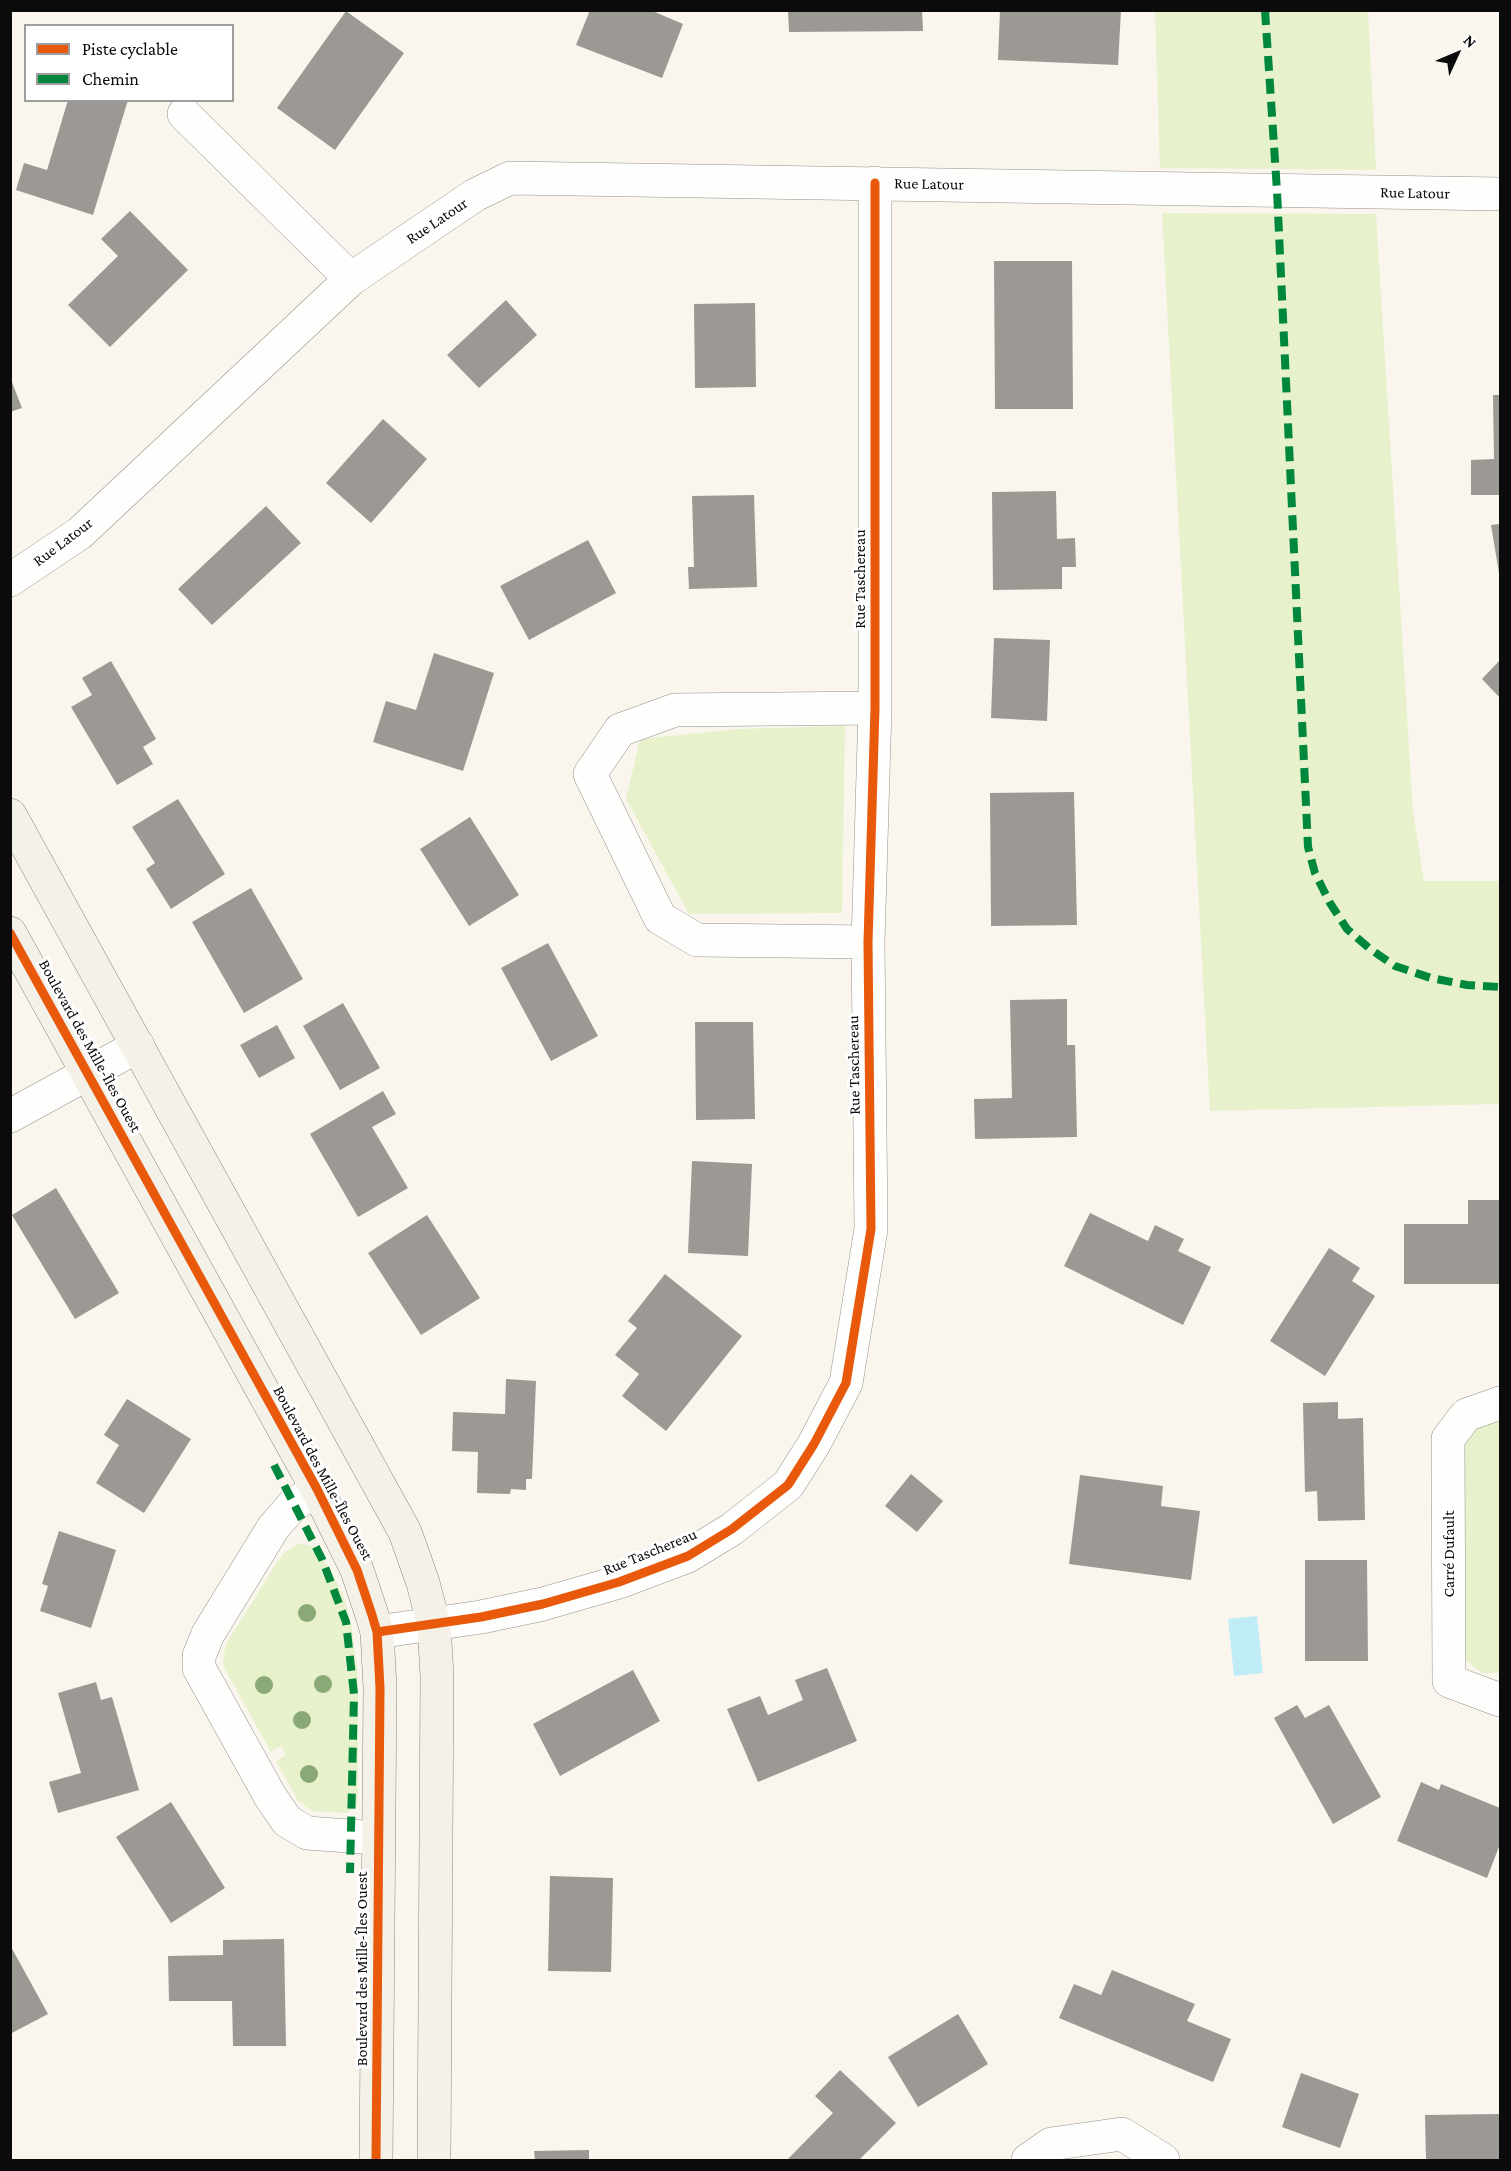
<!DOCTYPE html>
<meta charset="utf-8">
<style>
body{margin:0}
#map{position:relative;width:1511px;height:2171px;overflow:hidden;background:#faf6ee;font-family:"Crimson Pro",serif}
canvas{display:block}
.frame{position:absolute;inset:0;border:12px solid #0b0b0b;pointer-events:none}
.legend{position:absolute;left:24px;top:24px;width:210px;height:78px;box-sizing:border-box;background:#fff;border:2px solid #9d9d9d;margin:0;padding:8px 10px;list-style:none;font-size:18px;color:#0b0b0b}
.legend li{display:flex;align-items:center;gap:12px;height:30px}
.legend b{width:30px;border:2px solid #9d9d9d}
.north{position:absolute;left:1427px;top:24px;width:60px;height:60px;-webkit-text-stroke:4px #fff;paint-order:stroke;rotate:46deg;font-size:16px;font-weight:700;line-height:24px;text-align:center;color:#0b0b0b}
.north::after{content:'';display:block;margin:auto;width:21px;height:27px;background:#0b0b0b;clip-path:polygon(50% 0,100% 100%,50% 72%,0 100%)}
</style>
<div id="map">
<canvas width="1511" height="2171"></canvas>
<div class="frame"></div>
<ul class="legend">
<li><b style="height:8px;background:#e8590c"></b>Piste cyclable</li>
<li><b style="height:8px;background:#00873e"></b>Chemin</li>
</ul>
<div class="north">N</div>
</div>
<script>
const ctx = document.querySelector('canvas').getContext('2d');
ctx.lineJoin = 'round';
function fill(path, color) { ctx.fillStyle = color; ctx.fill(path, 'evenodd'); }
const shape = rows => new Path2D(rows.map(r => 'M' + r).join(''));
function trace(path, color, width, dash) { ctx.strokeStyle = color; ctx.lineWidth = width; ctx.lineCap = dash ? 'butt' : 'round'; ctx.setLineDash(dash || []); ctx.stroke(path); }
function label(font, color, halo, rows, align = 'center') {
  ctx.font = font + ' "Crimson Pro",serif'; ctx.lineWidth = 6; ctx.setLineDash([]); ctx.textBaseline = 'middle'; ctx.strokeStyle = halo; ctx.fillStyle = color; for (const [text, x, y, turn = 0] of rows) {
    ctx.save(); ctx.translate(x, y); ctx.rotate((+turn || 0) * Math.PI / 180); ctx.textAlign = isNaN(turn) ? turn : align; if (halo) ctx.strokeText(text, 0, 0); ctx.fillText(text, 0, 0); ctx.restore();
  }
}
fill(shape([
 [1155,11,1368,11,1376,170,1160,168],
 [1162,213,1376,214,1413,812,1424,881,1500,881,1500,1104,1210,1111],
 [845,726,842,913,689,914,626,799,640,739,739,729],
 [1500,1416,1500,1673,1482,1673,1465,1660,1460,1443,1471,1425],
 [299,1543,316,1547,320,1552,343,1594,351,1622,358,1678,358,1794,357,1805,346,1813,312,1811,298,1801,276,1761,286,1755,281,1746,271,1752,225,1669,223,1661,226,1644,276,1564,284,1553]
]), '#e7f1cb');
fill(shape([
 [1257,1616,1263,1673,1234,1676,1228,1619]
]), '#c0ecf8');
fill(shape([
 [590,10,650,10,683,24,662,78,576,45],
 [788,10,922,10,923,31,789,32],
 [1000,10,1121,10,1118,65,998,60],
 [346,11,404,53,335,150,277,108],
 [68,100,128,100,93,215,16,190,24,163,47,170],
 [130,211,188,270,110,347,68,305,118,256,101,239],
 [994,261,1072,261,1073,409,995,409],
 [506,300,537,335,479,388,447,355],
 [755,303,756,387,695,388,694,304],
 [10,377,22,408,10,412],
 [1493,395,1500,395,1500,495,1471,495,1471,460,1494,459],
 [383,419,427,459,371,523,326,483],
 [1056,491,1057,539,1075,538,1076,567,1062,567,1062,589,993,590,992,492],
 [754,495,757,587,689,589,688,567,694,567,692,496],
 [266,506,301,543,212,625,178,589],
 [1500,524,1500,572,1499,573,1491,525],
 [588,540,616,593,529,640,500,586],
 [994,638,1050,640,1047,721,991,718],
 [434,653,494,673,463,771,373,742,386,701,416,710],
 [1500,660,1500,698,1482,679],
 [111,661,156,739,143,747,153,764,117,785,71,707,92,695,82,678],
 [1074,792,1077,925,991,926,990,793],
 [178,799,225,874,171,909,146,869,155,863,132,827],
 [470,817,519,895,469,926,420,849],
 [251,888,303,979,244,1013,192,922],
 [548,943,598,1036,551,1061,501,968],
 [1067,999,1067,1045,1075,1045,1077,1137,975,1139,974,1099,1012,1098,1010,1000],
 [343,1003,380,1068,340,1090,303,1026],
 [695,1022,753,1022,755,1119,696,1120],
 [277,1025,295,1058,259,1078,240,1045],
 [383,1091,396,1114,372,1127,408,1188,358,1217,310,1134],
 [692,1161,752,1164,748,1256,688,1253],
 [56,1188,119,1293,75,1319,12,1215],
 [1468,1200,1500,1200,1500,1284,1404,1284,1404,1224,1468,1224],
 [1090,1213,1148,1241,1155,1225,1184,1239,1178,1251,1211,1267,1183,1325,1064,1266],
 [427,1215,480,1298,421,1335,368,1253],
 [1329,1248,1360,1268,1352,1281,1375,1296,1325,1376,1270,1341],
 [665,1274,742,1336,666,1431,622,1396,639,1374,615,1355,637,1328,628,1321],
 [506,1379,536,1381,532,1479,526,1479,526,1490,511,1489,510,1494,477,1493,478,1452,452,1451,453,1412,505,1414],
 [127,1399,191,1439,144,1513,96,1483,119,1445,104,1435],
 [1338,1402,1338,1419,1363,1418,1365,1520,1318,1521,1317,1491,1305,1492,1303,1403],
 [911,1474,943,1501,917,1532,885,1506],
 [1080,1475,1163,1486,1161,1506,1200,1511,1191,1580,1069,1564],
 [59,1531,116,1550,91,1628,40,1611,48,1586,42,1584],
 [1305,1560,1367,1560,1368,1661,1305,1661],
 [827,1668,857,1741,758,1782,727,1709,760,1696,768,1715,803,1700,795,1680],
 [633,1670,660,1721,560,1776,533,1724],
 [96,1682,101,1700,112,1697,139,1790,58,1813,49,1782,81,1773,58,1693],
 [1297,1705,1305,1718,1329,1705,1381,1797,1333,1824,1274,1718],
 [1421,1782,1439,1790,1441,1784,1500,1808,1500,1844,1487,1878,1397,1841],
 [171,1802,225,1888,171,1923,116,1837],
 [550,1876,613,1878,611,1972,548,1971],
 [284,1939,286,2046,233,2046,232,2001,169,2001,168,1956,223,1955,223,1940],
 [10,1945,48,2014,10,2034],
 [1112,1970,1195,2004,1187,2021,1231,2039,1213,2082,1059,2018,1074,1984,1101,1995],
 [958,2014,988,2064,918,2107,888,2057],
 [840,2070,896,2123,859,2160,787,2160,833,2113,815,2096],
 [1301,2073,1359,2094,1340,2148,1282,2127],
 [1500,2114,1500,2160,1426,2160,1425,2115],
 [589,2150,589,2160,535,2160,534,2151]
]), '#9c9894');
const street = shape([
 [184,114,351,279],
 [10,580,80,533,351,279,475,195,510,178,1500,194],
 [868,942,697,940,660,918,590,774,620,730,675,710,875,708],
 [10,1116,138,1046],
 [1500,1403,1466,1415,1448,1439,1449,1681,1500,1700],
 [317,1489,292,1506,273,1528,208,1634,199,1656,199,1668,270,1796,287,1821,307,1833,377,1838],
 [377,1632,481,1617,543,1604,619,1582,688,1556,732,1529,788,1485,814,1444,846,1383,871,1229,868,942,875,708,875,183],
 [1028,2160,1051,2144,1122,2134,1163,2160]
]);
const secondary = shape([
 [10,815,405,1532,423,1583,434,1625,437,1676,434,2160],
 [10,933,317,1489,357,1570,372,1615,377,1632,380,1688,376,2160]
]);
trace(street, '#93918d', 34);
trace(secondary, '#898784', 34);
trace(street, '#fefefc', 33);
trace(secondary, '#f4f1e8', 33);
trace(shape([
 [1265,10,1277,191,1308,847,1315,873,1330,903,1347,929,1370,949,1395,966,1431,978,1467,985,1500,987],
 [274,1465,322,1559,346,1622,354,1694,350,1873]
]), '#00873e', 8, [15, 8]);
trace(shape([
 [10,933,317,1489,357,1570,372,1615,377,1632,380,1688,376,2160],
 [377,1632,481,1617,543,1604,619,1582,688,1556,732,1529,788,1485,814,1444,846,1383,871,1229,868,942,875,708,875,183]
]), '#e8590c', 9);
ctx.fillStyle = '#8ba877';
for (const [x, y] of [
 [307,1613],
 [323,1684],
 [264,1685],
 [302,1720],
 [309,1774]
]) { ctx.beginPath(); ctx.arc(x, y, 9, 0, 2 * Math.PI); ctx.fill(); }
label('16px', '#0b0b0b', '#fff', [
 ["Rue Latour",929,184,1],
 ["Rue Latour",1415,193,1],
 ["Rue Latour",437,221,-34],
 ["Rue Latour",63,542,-37],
 ["Rue Taschereau",860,579,-90],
 ["Boulevard des Mille-Îles Ouest",90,1046,61],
 ["Rue Taschereau",854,1065,-91],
 ["Boulevard des Mille-Îles Ouest",323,1473,62],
 ["Rue Taschereau",650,1552,-22],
 ["Carré Dufault",1449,1554,-90],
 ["Boulevard des Mille-Îles Ouest",362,1969,-90]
]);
</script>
